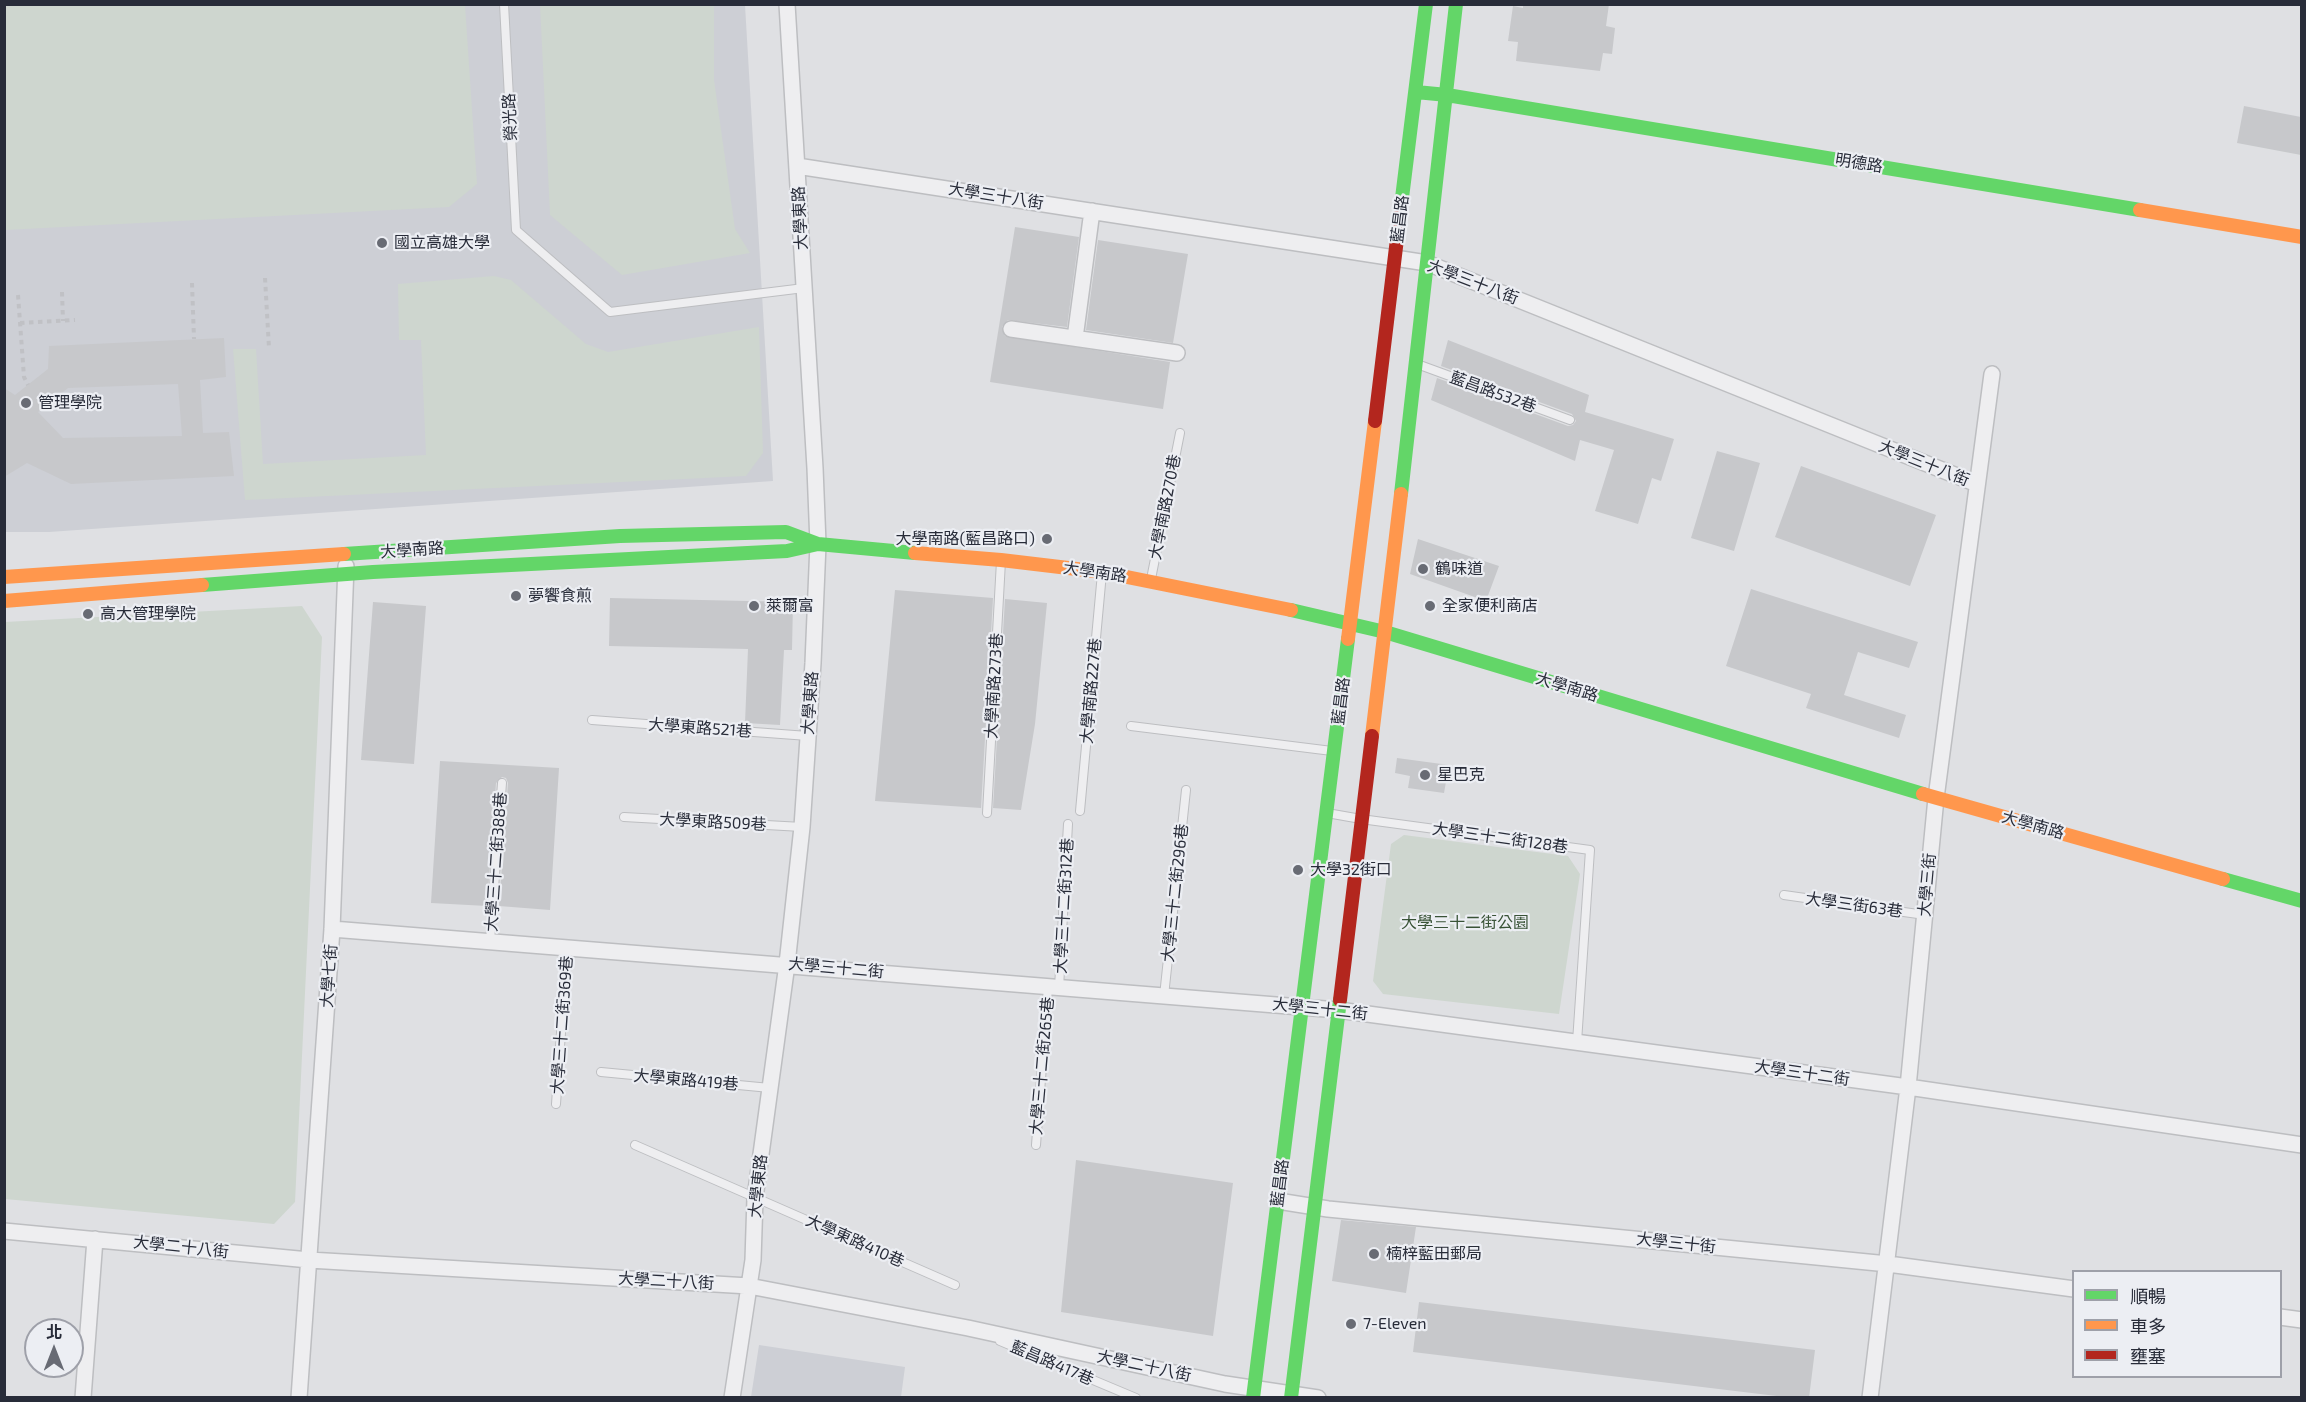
<!DOCTYPE html>
<meta charset="utf-8">
<style>
body{margin:0}
#map{position:relative;width:2306px;height:1402px;overflow:hidden;background:#dfe0e3;font-family:"Exo 2","Noto Sans TC",sans-serif}
canvas{display:block}
.frame{position:absolute;inset:0;border:6px solid #282c39;pointer-events:none}
.legend{position:absolute;left:2072px;top:1270px;width:210px;height:108px;box-sizing:border-box;background:#eceef3;border:2px solid #9ea0a9;margin:0;padding:8px 10px;list-style:none;font-size:18px;color:#282c39}
.legend li{display:flex;align-items:center;gap:12px;height:30px}
.legend b{width:30px;border:2px solid #9ea0a9}
.north{position:absolute;left:24px;top:1318px;width:60px;height:60px;box-sizing:border-box;background:#eceef3;border:2px solid #9ea0a9;border-radius:50%;rotate:0deg;font-size:16px;font-weight:700;line-height:24px;text-align:center;color:#282c39}
.north::after{content:'';display:block;margin:auto;width:21px;height:27px;background:#686b74;clip-path:polygon(50% 0,100% 100%,50% 72%,0 100%)}
</style>
<div id="map">
<canvas width="2306" height="1402"></canvas>
<div class="frame"></div>
<ul class="legend">
<li><b style="height:8px;background:#63d668"></b>順暢</li>
<li><b style="height:8px;background:#ff974d"></b>車多</li>
<li><b style="height:8px;background:#b3261e"></b>壅塞</li>
</ul>
<div class="north">北</div>
</div>
<script>
const ctx = document.querySelector('canvas').getContext('2d');
ctx.lineJoin = 'round';
function fill(path, color) { ctx.fillStyle = color; ctx.fill(path, 'evenodd'); }
const shape = rows => new Path2D(rows.map(r => 'M' + r).join(''));
function trace(path, color, width, dash) { ctx.strokeStyle = color; ctx.lineWidth = width; ctx.lineCap = dash ? 'butt' : 'round'; ctx.setLineDash(dash || []); ctx.stroke(path); }
function label(font, color, halo, rows, align = 'center') {
  ctx.font = font + ' "Exo 2","Noto Sans TC",sans-serif'; ctx.lineWidth = 4.5; ctx.setLineDash([]); ctx.textBaseline = 'middle'; ctx.strokeStyle = halo; ctx.fillStyle = color; for (const [text, x, y, turn = 0] of rows) {
    ctx.save(); ctx.translate(x, y); ctx.rotate((+turn || 0) * Math.PI / 180); ctx.textAlign = isNaN(turn) ? turn : align; if (halo) ctx.strokeText(text, 0, 0); ctx.fillText(text, 0, 0); ctx.restore();
  }
}
fill(shape([
 [4,5,745,5,773,481,49,532,5,532],
 [759,1345,905,1367,901,1397,751,1397]
]), '#cdcfd5');
fill(shape([
 [5,4,465,5,477,184,449,207,5,230],
 [540,5,714,5,714,80,735,229,750,253,622,275,550,215],
 [494,276,511,280,586,344,608,352,759,327,763,453,746,476,245,500,233,349,256,349,263,464,426,455,421,340,399,340,398,284],
 [302,606,322,637,295,1202,274,1224,5,1199,5,622],
 [1404,835,1568,856,1580,874,1559,1014,1383,994,1373,981,1391,844]
]), '#ced6cf');
fill(shape([
 [1523,4,1609,4,1606,26,1615,28,1612,54,1603,53,1600,71,1516,61,1518,42,1508,41,1513,6,1523,8],
 [2244,106,2301,117,2301,155,2237,143],
 [1015,227,1079,237,1067,327,1008,320,1002,327,1005,336,1170,362,1163,409,990,382],
 [1098,240,1188,254,1173,343,1086,330],
 [224,338,226,377,200,380,203,433,229,432,234,476,71,484,27,463,4,477,4,388,15,395,48,369,49,346],
 [178,384,182,436,63,438,38,412,68,388],
 [1448,340,1589,395,1585,412,1674,439,1661,481,1652,478,1638,524,1595,511,1614,450,1580,440,1575,461,1431,400,1437,378,1568,426,1573,425,1576,421,1572,414,1441,366],
 [1717,451,1760,463,1734,551,1691,538],
 [1801,466,1936,515,1910,586,1775,537],
 [1418,539,1499,566,1486,601,1410,574],
 [1751,589,1918,642,1909,668,1858,652,1844,695,1906,715,1899,738,1806,708,1811,694,1726,666],
 [895,590,993,598,981,808,875,801],
 [610,598,793,602,792,650,784,650,780,725,745,723,748,649,609,646],
 [1005,599,1047,603,1035,724,1021,810,993,808],
 [373,602,426,606,414,764,361,760],
 [1397,758,1449,765,1444,793,1408,788,1410,776,1395,773],
 [440,761,559,768,550,910,499,906,508,783,506,778,502,777,496,783,487,906,431,903],
 [1076,1160,1233,1183,1213,1336,1061,1312],
 [1341,1220,1416,1227,1406,1293,1332,1281],
 [1419,1302,1815,1350,1809,1398,1793,1398,1413,1352]
]), '#c7c8cb');
const lane = shape([
 [504,4,516,230,610,312,804,288],
 [1417,364,1570,420],
 [1151,579,1180,433],
 [592,720,808,736],
 [1131,726,1332,751],
 [1080,811,1102,573],
 [987,813,1001,561],
 [1327,813,1361,819,1590,850,1577,1042],
 [624,817,802,827],
 [1784,895,1925,915],
 [490,941,502,783],
 [1059,988,1068,824],
 [1164,996,1186,790],
 [601,1072,770,1088],
 [556,1104,567,947],
 [635,1145,955,1285],
 [1036,1145,1048,987],
 [1000,1341,1136,1398]
]);
const street = shape([
 [797,166,1427,263,1977,484],
 [1011,329,1177,353],
 [1075,338,1092,211],
 [332,929,1338,1010,1908,1087,2302,1145],
 [1278,1201,1328,1209,1888,1264,2074,1289],
 [4,1231,309,1260,749,1286,968,1328,1225,1384,1318,1398],
 [2280,1317,2302,1320],
 [83,1398,95,1239],
 [299,1398,332,929,346,566],
 [732,1398,753,1260,755,1198,787,964,802,827,813,663,818,544,815,468,787,4],
 [1870,1398,1908,1087,1936,798,1992,374]
]);
trace(lane, '#bdbec1', 10);
trace(street, '#bdbec1', 18);
trace(shape([
 [265,278,269,348],
 [192,283,194,339],
 [62,292,63,321],
 [18,295,24,377,28,385],
 [20,323,75,320]
]), '#c0c1c5', 4, [4.5, 4.5]);
trace(lane, '#eeeef0', 8);
trace(street, '#eeeef0', 15);
trace(shape([
 [1416,92,1447,95,2140,210],
 [1400,214,1426,4],
 [1401,494,1456,4],
 [344,554,620,536,786,532,818,544,915,553],
 [202,585,373,572,787,551,818,544],
 [1291,610,1385,632,1923,794],
 [2223,879,2302,901],
 [1253,1398,1348,639],
 [1291,1398,1340,1000]
]), '#63d668', 14);
trace(shape([
 [2140,210,2302,237],
 [915,553,1001,560,1102,572,1291,610],
 [4,577,344,554],
 [4,601,202,585],
 [1348,639,1375,421],
 [1372,736,1401,494],
 [1923,794,2223,879]
]), '#ff974d', 14);
trace(shape([
 [1375,421,1400,214],
 [1340,1000,1372,736]
]), '#b3261e', 14);
for (const [x, y, r, color] of [
 [382,243,6,"#686b74"],
 [26,403,6,"#686b74"],
 [1047,539,6,"#686b74"],
 [1423,569,6,"#686b74"],
 [516,596,6,"#686b74"],
 [754,606,6,"#686b74"],
 [1430,606,6,"#686b74"],
 [88,614,6,"#686b74"],
 [1425,775,6,"#686b74"],
 [1298,870,6,"#686b74"],
 [1374,1254,6,"#686b74"],
 [1351,1324,6,"#686b74"]
]) { const dot = new Path2D(); dot.arc(x, y, r, 0, 2 * Math.PI); ctx.fillStyle = color; ctx.fill(dot); trace(dot, '#eceef3', 2); }
label('16px', '#282c39', '#eceef3', [
 ["榮光路",510,117,-93],
 ["明德路",1859,163,9],
 ["大學三十八街",996,196,9],
 ["大學東路",800,218,-93],
 ["藍昌路",1400,219,-83],
 ["大學三十八街",1473,282,21],
 ["藍昌路532巷",1493,392,20],
 ["大學三十八街",1924,463,22],
 ["大學南路270巷",1165,507,-79],
 ["大學南路",412,550,-4],
 ["大學南路",1095,572,8],
 ["大學南路273巷",994,686,-87],
 ["大學南路",1567,687,17],
 ["大學南路227巷",1091,691,-85],
 ["藍昌路",1341,701,-83],
 ["大學東路",810,703,-86],
 ["大學東路521巷",700,728,4],
 ["大學東路509巷",713,822,3],
 ["大學南路",2033,825,16],
 ["大學三十二街128巷",1500,838,8],
 ["大學三十二街388巷",496,862,-86],
 ["大學三街",1927,885,-85],
 ["大學三十二街296巷",1175,893,-84],
 ["大學三街63巷",1854,905,8],
 ["大學三十二街312巷",1064,906,-87],
 ["大學三十二街",836,968,5],
 ["大學七街",329,976,-86],
 ["大學三十二街",1320,1009,6],
 ["大學三十二街369巷",562,1025,-86],
 ["大學三十二街265巷",1042,1066,-85],
 ["大學三十二街",1802,1073,8],
 ["大學東路419巷",686,1080,5],
 ["藍昌路",1280,1183,-83],
 ["大學東路",758,1186,-84],
 ["大學東路410巷",855,1241,24],
 ["大學三十街",1676,1243,6],
 ["大學二十八街",181,1247,6],
 ["大學二十八街",666,1281,3],
 ["藍昌路417巷",1052,1363,23],
 ["大學二十八街",1144,1366,12]
]);
label('16px', '#282c39', '#eceef3', [
 ["國立高雄大學",394,243],
 ["管理學院",38,403],
 ["大學南路(藍昌路口)",1035,539,"right"],
 ["鶴味道",1435,569],
 ["夢饗食煎",528,596],
 ["萊爾富",766,606],
 ["全家便利商店",1442,606],
 ["高大管理學院",100,614],
 ["星巴克",1437,775],
 ["大學32街口",1310,870],
 ["楠梓藍田郵局",1386,1254],
 ["7-Eleven",1363,1324]
], 'left');
label('16px', '#395337', '#eceef3', [
 ["大學三十二街公園",1465,923]
]);
</script>
